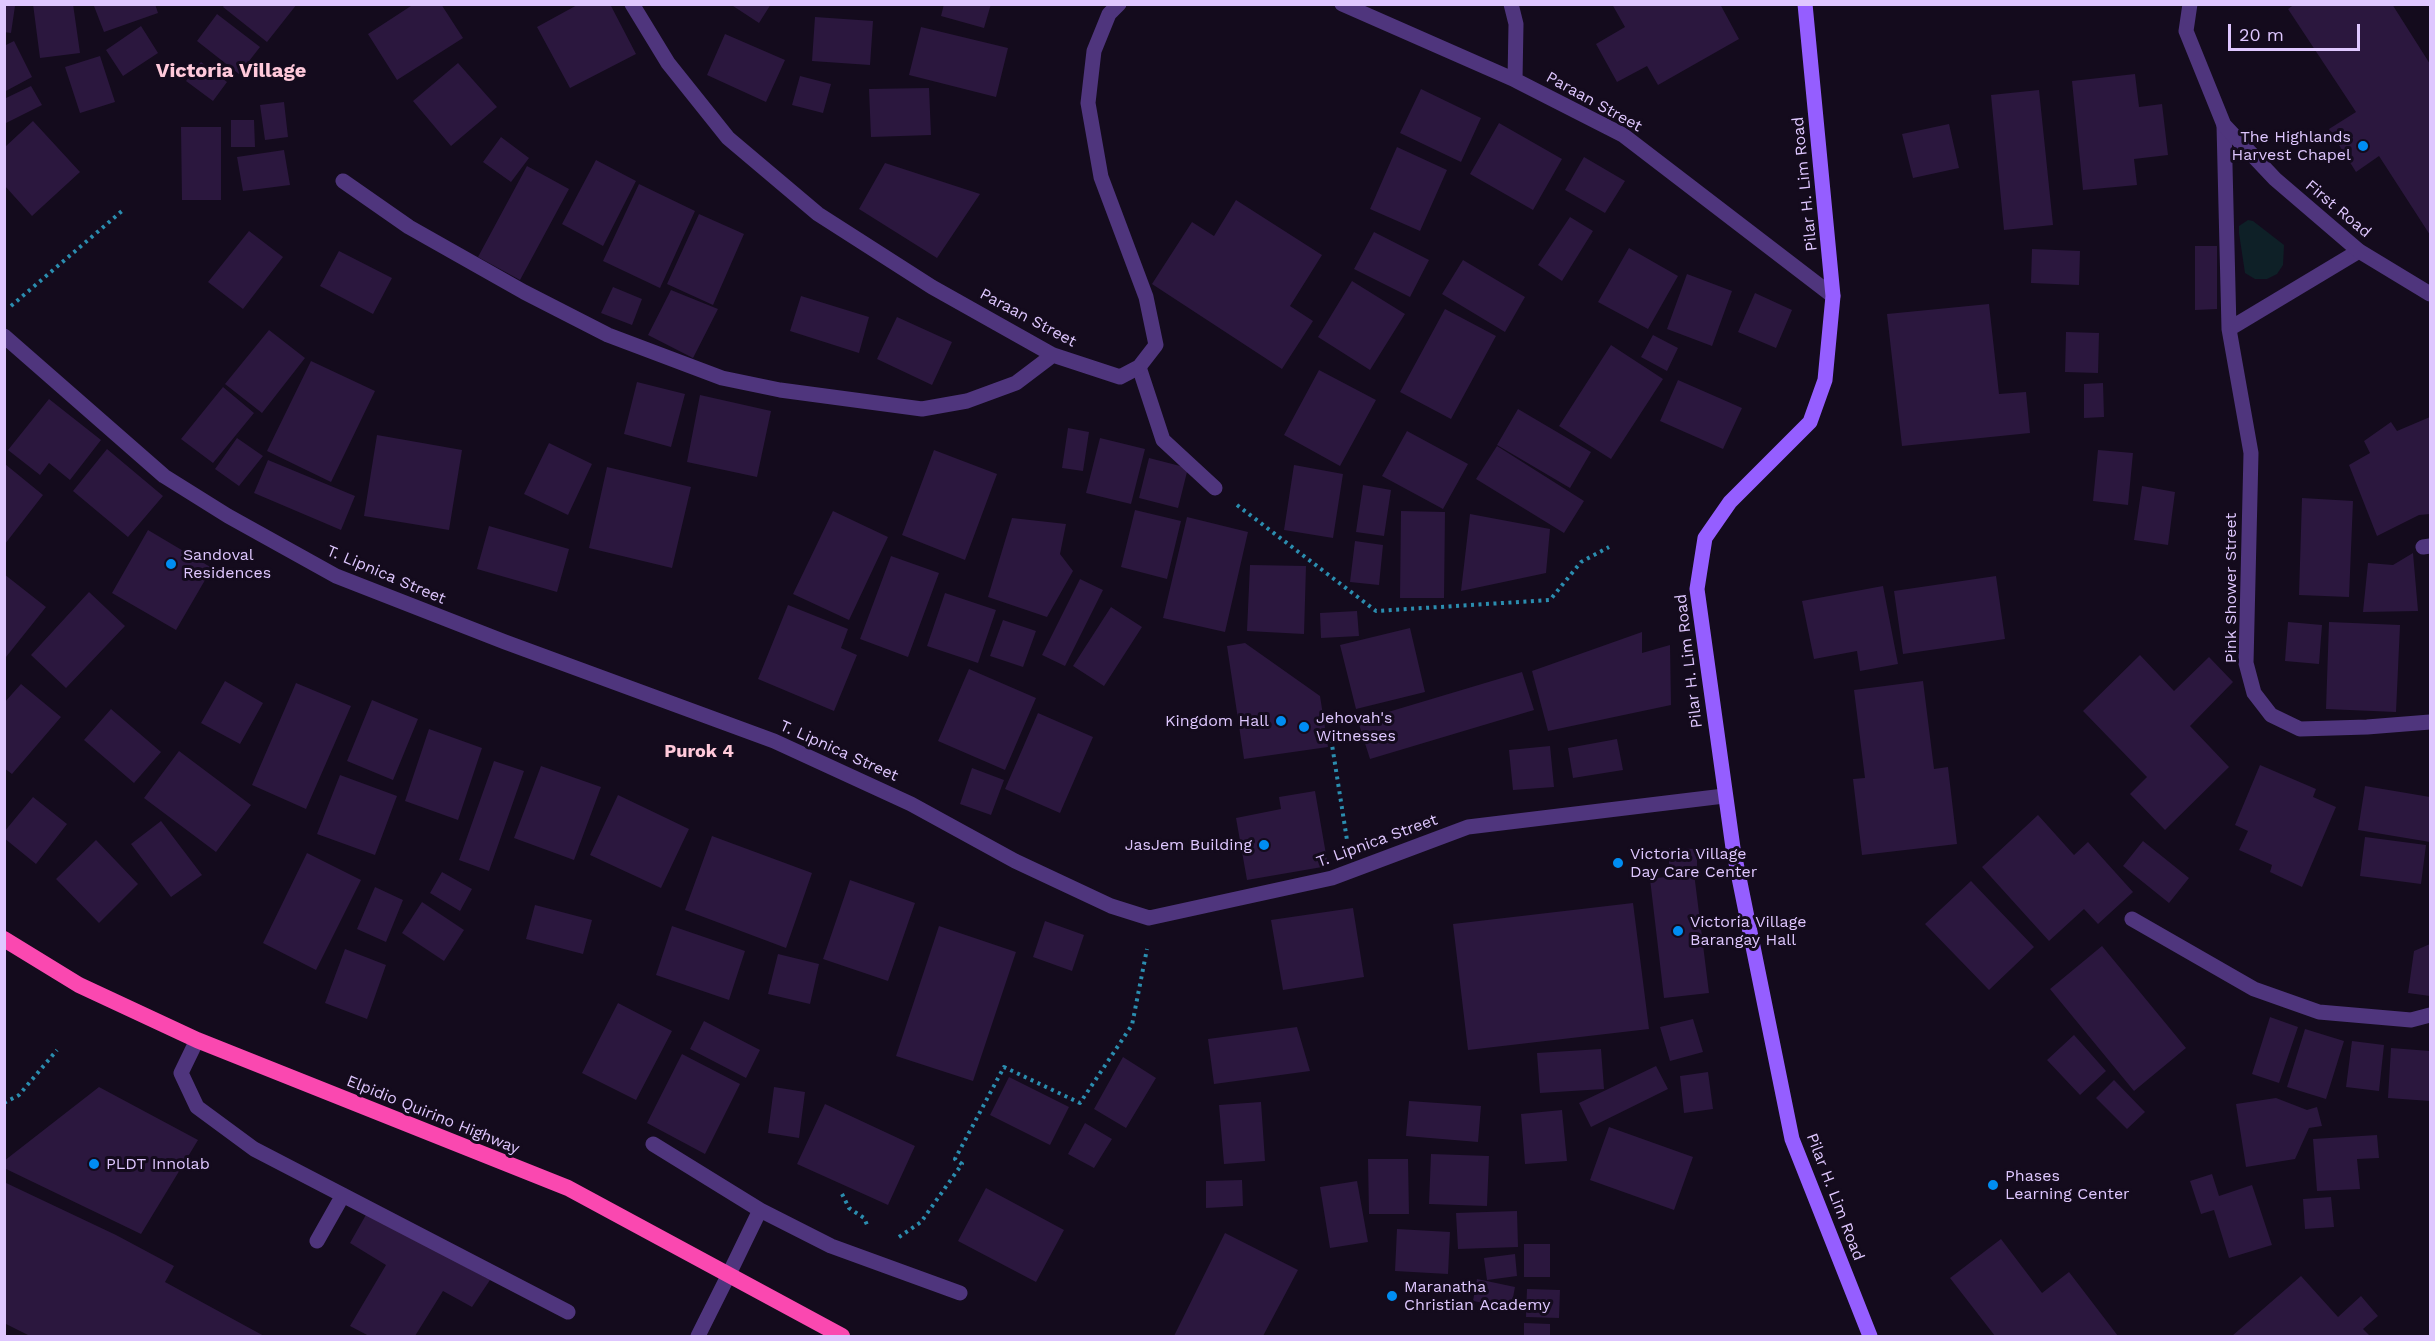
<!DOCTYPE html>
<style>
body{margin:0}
#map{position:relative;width:2435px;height:1341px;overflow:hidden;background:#140b1d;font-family:"Work Sans",sans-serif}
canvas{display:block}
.frame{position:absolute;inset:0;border:6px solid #dfc7ff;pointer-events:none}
.scale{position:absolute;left:2228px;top:24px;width:132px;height:27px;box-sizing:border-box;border:3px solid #dfc7ff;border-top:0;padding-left:8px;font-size:18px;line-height:21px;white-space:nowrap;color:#dfc7ff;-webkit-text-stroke:4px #140b1d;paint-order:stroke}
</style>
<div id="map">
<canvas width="2435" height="1341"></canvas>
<div class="frame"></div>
<div class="scale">20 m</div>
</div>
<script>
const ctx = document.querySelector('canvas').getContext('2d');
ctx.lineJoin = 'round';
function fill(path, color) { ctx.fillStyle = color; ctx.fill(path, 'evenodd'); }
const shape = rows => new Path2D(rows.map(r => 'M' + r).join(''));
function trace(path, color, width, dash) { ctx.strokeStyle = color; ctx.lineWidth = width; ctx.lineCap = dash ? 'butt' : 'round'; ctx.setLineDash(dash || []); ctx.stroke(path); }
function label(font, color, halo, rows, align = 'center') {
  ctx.font = font + ' "Work Sans",sans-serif'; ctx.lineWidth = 6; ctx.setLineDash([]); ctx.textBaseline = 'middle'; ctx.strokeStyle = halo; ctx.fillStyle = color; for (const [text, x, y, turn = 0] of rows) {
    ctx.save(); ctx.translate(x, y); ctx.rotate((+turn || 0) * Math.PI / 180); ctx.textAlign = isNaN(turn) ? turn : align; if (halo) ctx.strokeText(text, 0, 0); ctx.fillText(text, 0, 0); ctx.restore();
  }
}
fill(shape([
 [2248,220,2253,221,2284,245,2283,265,2277,274,2267,279,2255,279,2245,273,2239,233,2239,226]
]), '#0e2027');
fill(shape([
 [4,4,15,6,11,33,4,32],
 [33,4,73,4,80,53,40,58],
 [98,4,155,4,158,13,104,32,94,6],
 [225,4,297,4,267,42,223,7],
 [414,4,441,4,463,38,397,80,368,34],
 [579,4,610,4,636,54,570,88,537,27],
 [730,4,771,4,759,23],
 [944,4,991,4,984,28,941,16],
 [1612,4,1720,4,1739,39,1658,85,1647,66,1617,82,1596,44,1625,27],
 [2295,4,2392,4,2430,64,2430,235,2379,156,2356,172,2329,129,2356,112,2288,9],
 [217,14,260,47,239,74,197,41],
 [815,17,873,21,870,65,812,61],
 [141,26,158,53,123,76,106,50],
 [921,27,1008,48,996,97,909,75],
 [725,34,785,60,766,102,707,75],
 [14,41,32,77,4,92,4,46],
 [100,56,115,102,80,113,65,67],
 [201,62,227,82,213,101,186,81],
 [458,63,497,107,451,146,413,101],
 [2135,74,2139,107,2162,104,2168,155,2134,159,2137,185,2083,190,2072,81],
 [800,76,831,84,823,113,792,105],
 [31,86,42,105,4,124,4,99],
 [929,88,931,135,871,137,869,89],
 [1421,89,1481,118,1461,162,1400,133],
 [2039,90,2053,225,2004,230,1991,95],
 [284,102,288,137,265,140,260,105],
 [231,120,254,120,255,147,231,147],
 [33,121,80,172,32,216,5,186,5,147],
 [1499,123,1562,159,1533,210,1470,174],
 [1949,124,1959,168,1913,178,1902,134],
 [181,127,221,127,221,200,182,200],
 [501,137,529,158,511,182,483,162],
 [1397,147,1447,170,1420,231,1370,209],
 [284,150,290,185,243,191,237,157],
 [1584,157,1625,181,1605,213,1565,190],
 [596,160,636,181,603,246,562,224],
 [885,163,980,194,937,258,859,209],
 [527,166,569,189,520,280,478,257],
 [639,184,695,211,660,288,603,261],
 [1236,200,1322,255,1290,306,1313,321,1282,369,1152,284,1192,222,1214,236],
 [699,214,744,234,713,305,667,284],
 [1570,217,1593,231,1562,281,1538,265],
 [249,231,283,257,243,309,208,282],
 [1374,232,1429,260,1410,297,1354,269],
 [2195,246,2217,246,2217,309,2195,310],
 [1629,248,1678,276,1648,329,1598,302],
 [2032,249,2080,251,2079,285,2031,283],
 [339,251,392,278,373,314,320,286],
 [1463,260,1525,297,1505,332,1442,294],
 [1687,274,1732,291,1712,346,1667,329],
 [1352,281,1405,314,1370,370,1318,337],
 [613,287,642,299,632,325,601,313],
 [671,290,718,309,693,358,648,335],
 [1755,293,1792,310,1776,348,1738,332],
 [801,296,869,317,859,353,790,331],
 [1989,304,1999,394,2026,392,2030,433,1902,446,1887,314],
 [1445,309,1496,336,1451,419,1400,392],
 [897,317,952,342,932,385,877,359],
 [269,330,305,358,262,413,225,384],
 [2066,332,2099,333,2098,373,2065,372],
 [1653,335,1678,348,1667,371,1641,357],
 [1611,345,1663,379,1611,459,1559,426],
 [311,361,375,391,331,482,267,451],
 [1319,370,1376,400,1340,466,1284,435],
 [1678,380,1742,408,1723,449,1660,421],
 [637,382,685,394,671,447,624,434],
 [2103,383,2104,417,2084,418,2084,384],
 [223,387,254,413,213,463,181,439],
 [700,395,771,411,757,477,687,462],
 [49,399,101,440,70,480,49,463,40,475,8,450],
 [1518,409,1591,452,1570,488,1497,445],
 [2430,417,2430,514,2419,515,2377,536,2349,465,2370,453,2364,441,2391,422,2397,431],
 [1068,428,1089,432,1083,471,1062,468],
 [1407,431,1468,464,1443,509,1382,476],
 [377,435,462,450,449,530,364,516],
 [237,438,263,456,239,486,215,469],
 [1100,438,1145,449,1131,504,1086,493],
 [549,443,592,464,568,515,524,494],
 [1497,446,1584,501,1564,533,1476,479],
 [107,449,163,496,128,537,73,491],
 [934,450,997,474,965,560,902,535],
 [2098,450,2133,453,2128,505,2093,501],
 [1149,458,1188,468,1178,508,1139,498],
 [268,460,355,496,341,530,254,493],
 [5,464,43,495,5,544],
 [1294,465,1343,474,1333,538,1284,530],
 [607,467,691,487,672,568,589,548],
 [1363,485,1391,490,1384,536,1356,532],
 [2142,486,2175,492,2168,545,2134,540],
 [2302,498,2353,501,2349,597,2299,595],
 [1135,510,1181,521,1167,579,1121,567],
 [833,511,888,537,849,620,793,594],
 [1401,511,1445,512,1444,598,1400,598],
 [1470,514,1550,529,1546,573,1461,591],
 [1187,517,1248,532,1225,632,1163,618],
 [1012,518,1066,524,1060,554,1073,571,1047,617,988,597],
 [489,526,569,549,557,592,477,569],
 [148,530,212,568,176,630,112,593],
 [1355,541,1383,545,1379,585,1350,582],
 [2413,553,2418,611,2363,612,2368,563,2393,565],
 [891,556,939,573,908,657,860,639],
 [1250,565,1306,566,1304,634,1247,631],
 [4,574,46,607,6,657,4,656],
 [1996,576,2005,639,1903,654,1894,591],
 [1080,579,1103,590,1065,666,1042,655],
 [1883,586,1898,664,1860,671,1857,651,1814,659,1802,601],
 [89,592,125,626,66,688,31,655],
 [945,593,996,610,978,663,927,646],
 [788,605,848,629,841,648,857,655,834,711,758,679],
 [1111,607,1142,627,1104,686,1073,666],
 [1357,611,1359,636,1321,638,1320,613],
 [1003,620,1036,631,1023,667,990,656],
 [2288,622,2322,625,2319,664,2285,661],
 [2329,622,2400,625,2396,712,2326,709],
 [1410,628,1425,692,1356,709,1340,645],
 [1642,632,1642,653,1670,645,1671,705,1548,731,1532,671],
 [1245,643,1320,696,1328,747,1244,759,1227,646],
 [2140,655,2174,691,2209,657,2233,682,2190,726,2229,767,2165,830,2130,794,2147,777,2083,711],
 [969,669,1036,698,1005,770,938,741],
 [1522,672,1534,710,1370,759,1358,721],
 [225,681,263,703,240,744,201,723],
 [1923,681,1934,769,1948,767,1957,844,1862,855,1853,779,1865,778,1854,690],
 [296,683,351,706,306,809,252,785],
 [21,684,61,717,12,774,4,768,4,703],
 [372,700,418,719,393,780,347,761],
 [111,709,161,752,134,783,84,740],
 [1038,713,1093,737,1060,813,1005,789],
 [429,729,482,748,458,820,405,801],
 [1617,739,1623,770,1573,778,1568,748],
 [1550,746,1554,787,1513,790,1509,750],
 [179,751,251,805,216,852,144,798],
 [494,761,524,771,489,871,459,860],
 [2260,765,2316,789,2313,797,2336,807,2302,887,2270,872,2272,865,2239,850,2248,831,2235,825],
 [541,766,601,787,574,860,514,838],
 [972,768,1004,780,991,815,960,804],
 [340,775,397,796,375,855,317,834],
 [2365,786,2430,797,2430,842,2358,830],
 [1315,791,1328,866,1247,880,1236,818,1281,809,1279,797],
 [618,795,689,829,661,888,590,855],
 [33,797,67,824,36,864,4,838,4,832],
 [2038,815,2074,855,2088,842,2133,892,2098,924,2084,909,2049,941,1982,867],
 [161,821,202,875,171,897,131,844],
 [712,836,812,873,786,948,685,910],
 [2365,837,2426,845,2421,884,2360,876],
 [96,840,138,884,99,923,56,879],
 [2143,841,2189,878,2169,903,2123,866],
 [1669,848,1697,849,1697,870,1669,869],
 [307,853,361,880,316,970,263,943],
 [442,872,472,889,460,911,430,893],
 [1694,873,1709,993,1664,998,1650,879],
 [850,880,915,903,888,981,823,959],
 [1971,881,2034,947,1989,990,1925,924],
 [375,887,403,900,386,942,357,929],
 [422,902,464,930,444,961,402,933],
 [1633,903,1649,1029,1468,1050,1453,924],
 [535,905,592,920,583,954,526,939],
 [1353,908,1364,977,1283,990,1271,920],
 [1045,921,1084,935,1072,971,1033,957],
 [672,926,745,951,729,1000,656,975],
 [939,926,1016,952,973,1081,896,1056],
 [2430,944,2430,996,2408,993,2414,951],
 [2102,946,2186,1048,2134,1091,2050,989],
 [345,949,386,965,367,1019,325,1003],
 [778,954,819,964,810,1004,768,994],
 [618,1003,672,1031,636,1100,582,1073],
 [2270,1017,2298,1027,2279,1083,2252,1074],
 [1693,1019,1703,1052,1670,1061,1660,1027],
 [704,1021,760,1050,746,1078,690,1049],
 [1297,1027,1310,1071,1214,1084,1208,1039],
 [2305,1029,2344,1041,2326,1099,2287,1087],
 [2074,1035,2106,1071,2080,1095,2047,1060],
 [2352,1041,2384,1045,2379,1091,2346,1087],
 [2391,1048,2430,1051,2430,1101,2388,1098],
 [1601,1049,1604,1089,1540,1093,1537,1053],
 [682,1054,740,1084,705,1154,647,1123],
 [1123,1057,1156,1078,1126,1128,1094,1109],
 [1656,1066,1668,1089,1591,1127,1579,1103],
 [1708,1072,1713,1109,1684,1113,1680,1076],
 [1009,1077,1069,1107,1050,1145,990,1115],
 [2114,1080,2145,1112,2127,1129,2096,1098],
 [99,1087,198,1140,141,1234,4,1168,4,1161],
 [774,1087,805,1092,799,1138,768,1133],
 [2276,1098,2307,1110,2317,1107,2322,1126,2309,1128,2295,1159,2246,1167,2236,1104],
 [1409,1101,1481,1106,1478,1142,1406,1136],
 [1261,1102,1265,1161,1224,1164,1219,1105],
 [825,1104,915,1146,888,1205,797,1164],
 [1562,1110,1567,1161,1525,1164,1521,1114],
 [1085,1123,1112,1139,1094,1168,1068,1154],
 [1609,1127,1693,1157,1674,1210,1590,1180],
 [2377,1135,2379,1158,2357,1159,2360,1189,2317,1191,2313,1139],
 [1431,1154,1489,1156,1487,1206,1429,1204],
 [1368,1159,1408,1159,1409,1214,1369,1214],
 [2212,1174,2219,1196,2252,1185,2272,1245,2229,1258,2214,1210,2201,1214,2190,1181],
 [1242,1180,1243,1206,1206,1208,1206,1181],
 [1357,1181,1368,1242,1330,1248,1320,1187],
 [4,1182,116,1235,174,1266,165,1282,264,1336,30,1336,4,1323],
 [986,1188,1064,1230,1036,1282,958,1241],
 [2331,1197,2334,1227,2305,1229,2303,1199],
 [1517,1211,1518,1247,1458,1249,1456,1213],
 [367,1213,490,1280,472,1307,443,1291,415,1336,369,1336,350,1326,386,1265,350,1243],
 [1397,1229,1450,1232,1448,1274,1395,1271],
 [1225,1233,1298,1270,1263,1336,1174,1336],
 [2001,1239,2042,1293,2069,1272,2118,1336,1995,1336,1950,1278],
 [1524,1244,1550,1244,1550,1277,1524,1277],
 [1515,1254,1517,1276,1487,1280,1484,1258],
 [2301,1276,2338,1317,2361,1296,2378,1316,2363,1329,2370,1336,2232,1336],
 [1477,1279,1515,1287,1511,1308,1473,1301],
 [1527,1289,1560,1290,1559,1318,1526,1317],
 [1524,1323,1550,1324,1550,1336,1524,1336]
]), '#2b173e');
trace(shape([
 [11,306,122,211],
 [1237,505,1376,611,1550,600,1581,562,1609,547],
 [1330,732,1347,840],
 [4,1103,19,1095,57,1050],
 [842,1194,849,1208,864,1218,868,1227],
 [899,1237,921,1222,962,1164,955,1159,1004,1067,1080,1103,1132,1025,1147,949]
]), '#2b8daf', 4, [3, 4.5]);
trace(shape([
 [1139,367,1163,440,1215,488],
 [197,1040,181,1073,197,1107,254,1149,568,1312],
 [317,1241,343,1195],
 [698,1336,729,1274]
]), '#4f357d', 15);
trace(shape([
 [632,4,668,63,728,138,818,214,932,287,1053,355,1120,377,1139,367,1156,345,1146,297,1101,177,1088,103,1094,51,1109,14,1119,4],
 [1342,4,1515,80,1623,135,1833,296],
 [1511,4,1516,24,1515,80],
 [2224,125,2229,329,2359,251],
 [343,181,409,227,524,292,608,335,722,378,780,390,922,409,967,401,1016,383,1053,355],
 [2229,329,2251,453,2246,663,2254,693,2271,715,2300,729,2367,727,2430,722],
 [4,336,164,476,228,516,336,576,505,642,774,741,911,804,1015,861,1111,906,1149,918,1332,878,1468,827,1724,796],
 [2423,547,2430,546],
 [2132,919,2254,989,2319,1012,2411,1020,2430,1015],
 [653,1144,760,1210],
 [729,1274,760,1210,831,1246,960,1293]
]), '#4f357d', 15);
trace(shape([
 [2190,4,2186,31,2224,125,2275,179,2359,251,2430,294]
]), '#4f357d', 15);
trace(shape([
 [1805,4,1833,296,1825,380,1810,422,1730,502,1705,538,1697,589,1733,848,1792,1139,1870,1336]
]), '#955eff', 15);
trace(shape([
 [4,939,79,985,197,1040,568,1188,842,1336]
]), '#fa48b0', 16);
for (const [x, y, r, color] of [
 [2363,146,6,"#008df2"],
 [171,564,6,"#008df2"],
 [1281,721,6,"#008df2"],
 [1304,727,6,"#008df2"],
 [1264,845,6,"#008df2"],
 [1618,863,6,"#008df2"],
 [1678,931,6,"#008df2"],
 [94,1164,6,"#008df2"],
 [1993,1185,6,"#008df2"],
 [1392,1296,6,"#008df2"]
]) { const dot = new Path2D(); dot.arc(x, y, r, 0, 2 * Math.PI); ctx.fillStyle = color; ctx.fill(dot); trace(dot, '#140b1d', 2); }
label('16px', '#dfc7ff', '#140b1d', [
 ["Paraan Street",1594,102,29],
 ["Pilar H. Lim Road",1805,184,-96],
 ["First Road",2338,209,40],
 ["Paraan Street",1028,318,28],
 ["T. Lipnica Street",386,575,23],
 ["Pink Shower Street",2231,588,-90],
 ["Pilar H. Lim Road",1689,661,-97],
 ["T. Lipnica Street",839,751,24],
 ["T. Lipnica Street",1377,841,-20],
 ["Elpidio Quirino Highway",433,1115,22],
 ["Pilar H. Lim Road",1835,1197,69]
]);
label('16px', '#dfc7ff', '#140b1d', [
 ["The Highlands",2351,137,"right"],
 ["Harvest Chapel",2351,155,"right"],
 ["Sandoval",183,555],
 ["Residences",183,573],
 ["Jehovah's",1316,718],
 ["Witnesses",1316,736],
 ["Kingdom Hall",1269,721,"right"],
 ["JasJem Building",1252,845,"right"],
 ["Victoria Village",1630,854],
 ["Day Care Center",1630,872],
 ["Victoria Village",1690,922],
 ["Barangay Hall",1690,940],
 ["PLDT Innolab",106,1164],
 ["Phases",2005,1176],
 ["Learning Center",2005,1194],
 ["Maranatha",1404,1287],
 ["Christian Academy",1404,1305]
], 'left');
label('bold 18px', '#ffc9da', '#140b1d', [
 ["Purok 4",699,752]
]);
label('bold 20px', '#ffc9da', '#140b1d', [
 ["Victoria Village",231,71]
]);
</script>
